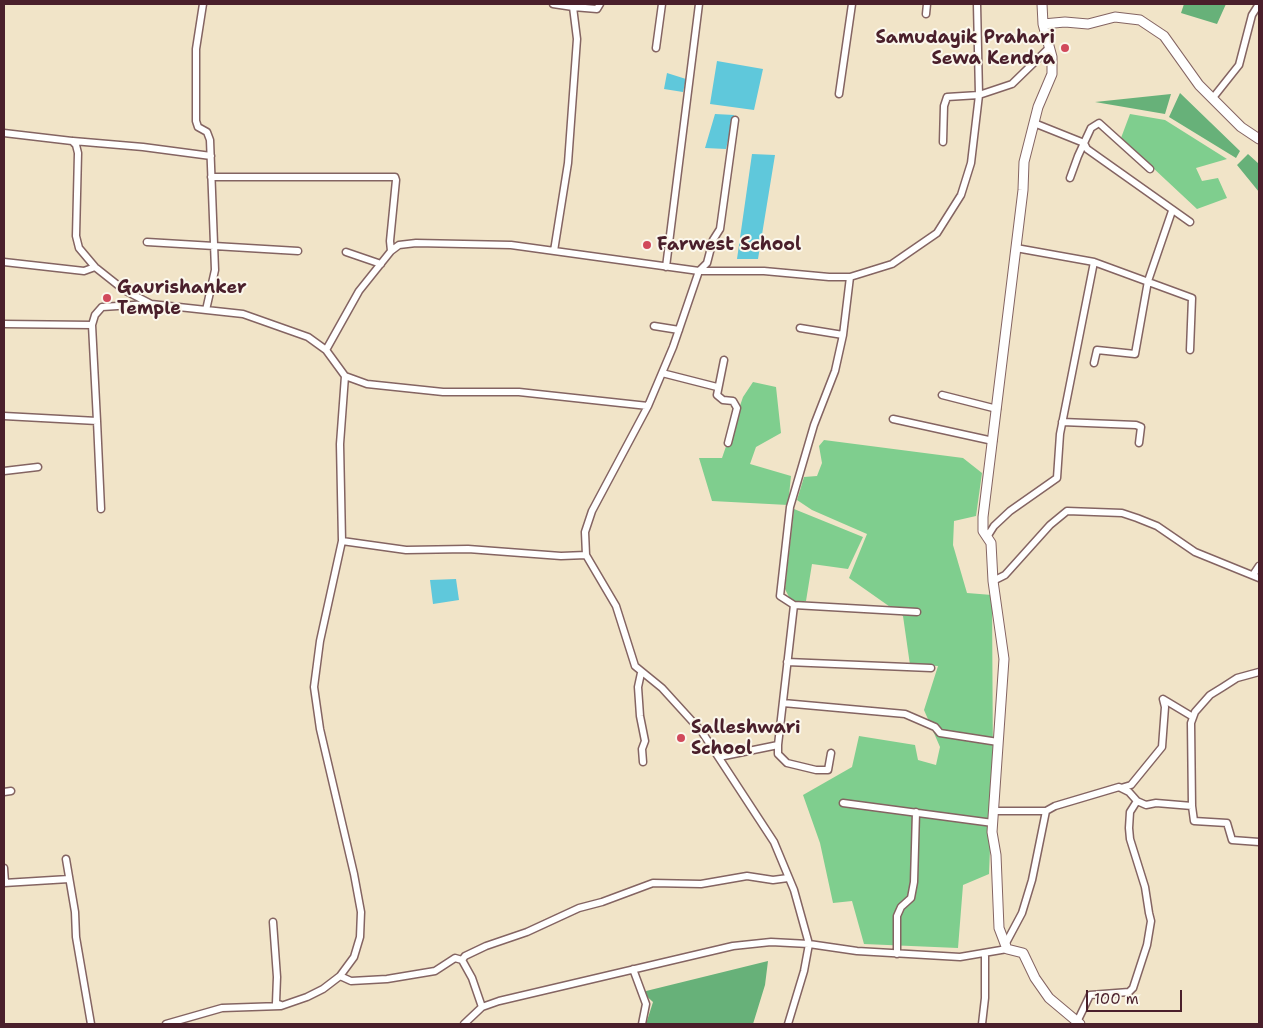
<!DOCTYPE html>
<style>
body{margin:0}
#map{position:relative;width:1263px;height:1028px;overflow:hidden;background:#f1e4c8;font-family:"Shantell Sans",sans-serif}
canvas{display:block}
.frame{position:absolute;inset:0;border:5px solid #4a1f2b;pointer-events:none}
.scale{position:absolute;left:1086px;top:990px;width:96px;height:22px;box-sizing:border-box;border:2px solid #4a1f2b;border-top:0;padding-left:6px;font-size:15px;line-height:18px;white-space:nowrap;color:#4a1f2b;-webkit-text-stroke:4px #fbf7ec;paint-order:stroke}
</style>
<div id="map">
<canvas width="1263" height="1028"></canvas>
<div class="frame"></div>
<div class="scale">100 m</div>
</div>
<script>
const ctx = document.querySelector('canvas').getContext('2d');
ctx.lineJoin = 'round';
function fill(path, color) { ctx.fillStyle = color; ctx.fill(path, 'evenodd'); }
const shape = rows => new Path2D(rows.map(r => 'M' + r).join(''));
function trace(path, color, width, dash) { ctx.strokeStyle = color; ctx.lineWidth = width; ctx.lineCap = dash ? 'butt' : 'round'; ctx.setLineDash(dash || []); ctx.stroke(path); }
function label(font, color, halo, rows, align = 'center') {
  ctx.font = font + ' "Shantell Sans",sans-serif'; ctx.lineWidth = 4; ctx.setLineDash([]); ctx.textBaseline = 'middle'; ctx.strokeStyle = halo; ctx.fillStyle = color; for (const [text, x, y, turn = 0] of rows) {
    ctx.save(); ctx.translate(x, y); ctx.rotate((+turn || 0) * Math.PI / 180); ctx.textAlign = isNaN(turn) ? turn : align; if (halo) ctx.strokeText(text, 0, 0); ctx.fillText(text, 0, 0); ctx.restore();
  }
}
fill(shape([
 [1130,114,1165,120,1227,159,1196,168,1202,181,1218,178,1227,198,1197,209,1121,138],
 [753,382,776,387,781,433,756,447,750,464,791,476,788,505,712,501,699,458,722,458,743,397],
 [824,440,963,458,982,473,976,516,954,521,953,545,967,593,992,595,993,774,989,874,963,885,958,948,864,944,852,901,833,903,820,843,803,795,852,767,859,736,915,745,918,760,936,765,940,747,924,710,938,666,910,665,903,616,849,578,867,534,812,510,797,500,804,477,817,476,822,463,819,446],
 [794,509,863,537,848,569,812,564,806,601,791,601,785,589]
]), '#7fce8e');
fill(shape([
 [1184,4,1226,4,1217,24,1181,13],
 [1180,93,1240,151,1236,158,1169,117],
 [1171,94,1165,114,1095,102],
 [1248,154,1259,164,1259,192,1237,165],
 [768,961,765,985,753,1024,646,1024,653,1002,642,992]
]), '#67b179');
fill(shape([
 [717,61,763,69,754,110,710,104],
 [667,73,686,79,683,92,664,89],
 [715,114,734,115,726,149,705,148],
 [752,154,775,155,758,259,737,259],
 [456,579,459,600,433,604,430,580]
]), '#5fc8db');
const minor = shape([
 [203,4,196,49,196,121,198,127,207,132,210,140,215,270,206,310],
 [553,4,573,7],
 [926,14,927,4],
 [656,48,662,4],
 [839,94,852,4],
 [1212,99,1239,65,1252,15,1259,4],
 [735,120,720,229,713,240,707,263,699,271,673,347,648,406,592,511,585,532,586,555,616,606,635,666,662,688,702,732,774,842,794,890,809,944,804,971,788,1024],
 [1034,123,1084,143,1087,149,1190,222],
 [4,133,72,141,76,145,78,153,76,236,79,248,95,267,124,290,151,304,243,314,308,337,326,350,345,376,340,444,342,541,320,641,314,687,320,729,354,874,361,912,360,937,354,957,340,976,323,989,307,997,281,1006,222,1008,166,1024],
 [73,141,143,147,211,156],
 [943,142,944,106,947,97,979,95,1012,84,1049,48],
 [211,177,395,177,396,180,390,241,391,251],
 [1070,178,1078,156,1091,128,1099,123,1150,169],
 [147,242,298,251],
 [554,251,568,163,577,39,573,7,597,9,600,4],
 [346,252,381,264],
 [4,262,84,271,95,267],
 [1094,262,1192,298,1190,350],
 [666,267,699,4],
 [4,324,92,325,95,315,102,307,149,304],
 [654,326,679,330],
 [800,328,843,335],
 [326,350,359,291,391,251,399,245,416,243,511,245,699,271,764,271,829,277,850,277,892,264,937,233,961,195,971,163,979,95,977,4],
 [724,360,717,395,723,400,733,401,737,408,728,443],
 [1094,363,1097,350,1135,354,1148,281,1172,211],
 [662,373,717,387],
 [345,376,367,384,443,392,519,392,648,406],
 [942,395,997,409],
 [4,416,97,421,92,325],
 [893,419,993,441],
 [97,421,101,509],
 [1062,422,1136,425,1141,427,1139,443],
 [4,471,38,467],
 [987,537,994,526,1010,511,1057,478,1060,434,1094,262,1016,248],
 [342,541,406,550,468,549,561,556,586,555],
 [1253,575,1259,566],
 [993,581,1005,575,1050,525,1067,511,1122,513,1137,518,1157,526,1195,552,1259,578],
 [794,605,917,612],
 [787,662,931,668],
 [641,673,638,687,640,716,645,741,642,749,643,762],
 [783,703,905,714,935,727,940,733,998,742],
 [778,745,778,754,787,763,816,770,828,770,831,753],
 [719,757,778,745,794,605,780,596,790,507,814,425,835,371,843,335,850,277],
 [1121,788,1131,785,1162,747,1165,707,1163,699,1193,717],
 [4,792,11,791],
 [843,803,993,823],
 [1192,806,1191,723,1195,712,1210,695,1223,687,1237,678,1259,672],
 [994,811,1046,811,1055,806,1119,787,1129,792,1137,801,1146,805,1156,803,1192,806,1194,821,1227,823,1232,840,1259,842],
 [66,859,75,912,76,937,91,1024],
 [4,868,5,883],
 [4,883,69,879],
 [273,922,277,977,276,1003,281,1005],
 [1006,943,1022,913,1032,880,1046,811],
 [897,954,897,916,901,907,911,898,914,882,916,812],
 [633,969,646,1004,642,1024],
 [340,976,351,981,387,979,435,971,455,958,462,960],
 [482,1007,472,978,462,960,465,956,486,946,527,932,579,908,602,902,653,883,701,884,747,876,773,880,788,878],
 [1077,1022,1090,995,1129,992,1133,988,1147,945,1151,921,1149,913,1145,887,1130,839,1129,828,1130,812,1137,801],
 [464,1024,482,1007,499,1001,733,946,771,942,809,944,857,951,960,957,1007,949],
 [982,1024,985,998,985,954]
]);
const tertiary = shape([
 [1042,4,1043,24,1052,57,1052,74,1038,107,1024,162,1023,190,983,517,983,531,991,543,993,581,1004,659,992,832,996,855,999,928,1007,949,1023,953,1035,978,1049,998,1080,1024],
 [1043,24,1065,22,1088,24,1115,17,1140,20,1164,36,1199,85,1241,127,1259,139]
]);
trace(minor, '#846462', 9);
trace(tertiary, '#846462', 11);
trace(minor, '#fff', 6);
trace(tertiary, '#fff', 9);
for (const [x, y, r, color] of [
 [1065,48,5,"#d1495b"],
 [647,245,5,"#d1495b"],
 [107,298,5,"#d1495b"],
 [681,738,5,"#d1495b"]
]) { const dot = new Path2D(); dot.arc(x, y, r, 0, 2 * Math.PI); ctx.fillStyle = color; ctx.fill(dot); trace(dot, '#fbf7ec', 2); }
label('bold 18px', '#4a1f2b', '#fbf7ec', [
 ["Samudayik Prahari",1055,38,"right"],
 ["Sewa Kendra",1055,59,"right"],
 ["Farwest School",657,245],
 ["Gaurishanker",117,288],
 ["Temple",117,309],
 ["Salleshwari",691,728],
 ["School",691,749]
], 'left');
</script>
